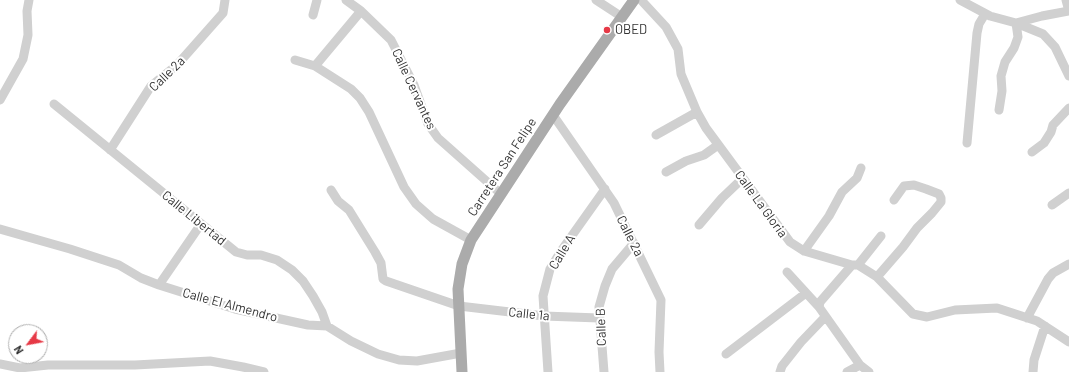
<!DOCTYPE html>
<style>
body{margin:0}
#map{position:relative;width:1069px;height:372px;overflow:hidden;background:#fff;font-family:Barlow,sans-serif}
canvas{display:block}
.north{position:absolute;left:8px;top:324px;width:40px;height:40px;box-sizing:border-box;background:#fff;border:1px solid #adadad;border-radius:50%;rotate:238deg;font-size:11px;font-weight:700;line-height:16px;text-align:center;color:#333}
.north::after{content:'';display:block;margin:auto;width:14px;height:18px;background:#e63946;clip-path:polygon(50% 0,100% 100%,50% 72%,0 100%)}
</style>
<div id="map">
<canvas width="1069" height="372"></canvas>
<div class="north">N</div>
</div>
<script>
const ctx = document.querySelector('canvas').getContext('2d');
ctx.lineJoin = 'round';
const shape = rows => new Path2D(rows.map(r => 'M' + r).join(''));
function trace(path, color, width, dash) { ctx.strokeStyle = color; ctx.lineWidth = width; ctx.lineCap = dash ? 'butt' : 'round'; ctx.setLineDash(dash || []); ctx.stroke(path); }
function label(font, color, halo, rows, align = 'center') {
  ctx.font = font + ' Barlow,sans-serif'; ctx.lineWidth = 4; ctx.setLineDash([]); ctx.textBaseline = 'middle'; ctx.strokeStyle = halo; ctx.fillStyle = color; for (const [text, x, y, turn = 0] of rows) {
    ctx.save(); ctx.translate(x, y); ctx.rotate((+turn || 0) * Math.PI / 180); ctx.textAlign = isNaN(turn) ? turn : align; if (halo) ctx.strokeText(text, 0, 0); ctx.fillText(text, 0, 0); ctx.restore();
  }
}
trace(shape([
 [346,0,361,11,391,40,414,85,428,124,438,138,501,194],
 [596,0,622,17],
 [641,0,666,27,678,49,681,74,697,112,706,128,790,242,804,251,852,265,858,265,877,277,913,314,927,317,955,310,997,308,1037,321,1069,342],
 [960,0,990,16,1016,23,1043,34,1055,47,1069,76],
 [1066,0,1069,11],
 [313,15,317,0],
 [295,60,315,66,351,89,360,98,369,112,404,187,416,204,433,219,471,240],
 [315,66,361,11],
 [0,100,23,59,28,35,27,11,29,0],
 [54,104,236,252,247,255,261,255,277,260,292,270,303,281,313,296,322,312,327,326],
 [999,110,1002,91,1001,76,1005,62,1014,48,1018,37,1016,23,1042,16,1069,11],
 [553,115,614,203,661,300,659,352,660,372],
 [656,135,697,112],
 [967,143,977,33,979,24,985,14],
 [110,150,151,86,177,65,223,13,225,0],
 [1032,152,1044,143,1051,132,1053,125,1069,108],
 [666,172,686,161,704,155,718,145],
 [331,190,338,201,349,210,375,252,381,263,383,279,386,281,459,306,544,316,599,318],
 [1052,205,1069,193],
 [699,225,722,198,743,178],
 [0,229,70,249,119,265,141,278,159,285,235,309,308,325,327,326,351,341,378,354,399,360,417,361,461,353],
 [804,251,829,216,842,192,857,178,861,168],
 [852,265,820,302,819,307,860,365,869,372],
 [858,265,881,236],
 [787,272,819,307],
 [877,277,903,247,917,228,932,213,941,202,941,198,939,194,926,189,914,185,904,186,894,200],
 [159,285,201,224],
 [1027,318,1048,279,1053,273,1069,264],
 [726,354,806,293],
 [0,364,20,368,48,365,135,365,210,361,243,367,264,372],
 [548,372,543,296,550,269,561,251,605,189],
 [604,372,599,307,605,286,612,269,634,243],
 [780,372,782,366,801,342,825,317],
 [847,372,860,365],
 [1033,372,1034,360,1045,326]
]), '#d0d0d0', 9);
trace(shape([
 [462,372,458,289,462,264,471,240,560,104,634,0]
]), '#ababab', 11);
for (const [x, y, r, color] of [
 [607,30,4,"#e63946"]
]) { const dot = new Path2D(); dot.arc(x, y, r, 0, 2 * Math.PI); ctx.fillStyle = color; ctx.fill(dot); trace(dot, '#fff', 1.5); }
label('13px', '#333', '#fff', [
 ["OBED",615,30]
], 'left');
label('13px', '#333', '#fff', [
 ["Calle 2a",167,74,-44],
 ["Calle Cervantes",414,89,65],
 ["Carretera San Felipe",502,167,-57],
 ["Calle La Gloria",761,204,54],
 ["Calle Libertad",194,218,39],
 ["Calle 2a",630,236,63],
 ["Calle A",562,252,-59],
 ["Calle El Almendro",230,305,15],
 ["Calle 1a",529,314,6],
 ["Calle B",601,327,-92]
]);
</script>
